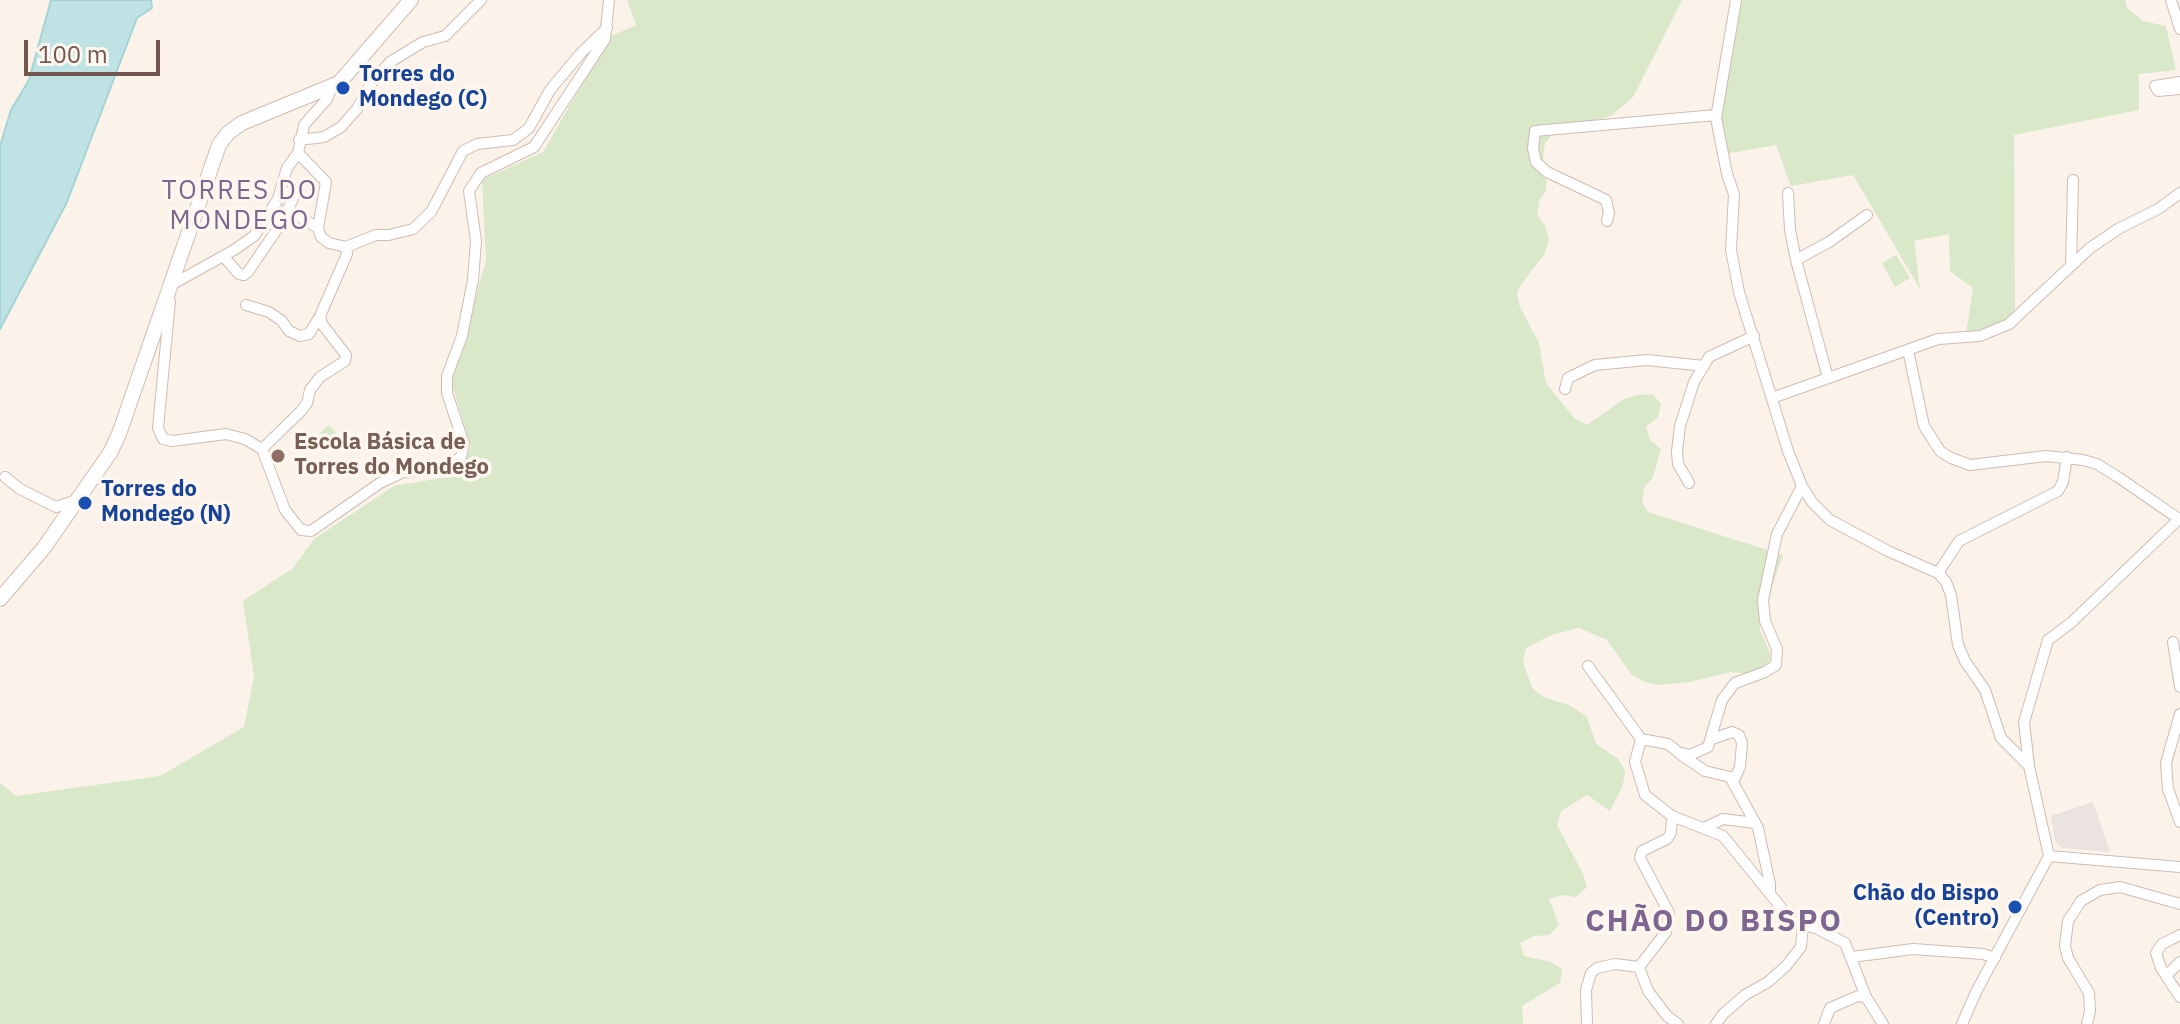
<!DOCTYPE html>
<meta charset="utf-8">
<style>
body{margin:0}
#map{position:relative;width:2180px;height:1024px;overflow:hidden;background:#fbf2ea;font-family:"IBM Plex Sans",sans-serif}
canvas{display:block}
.scale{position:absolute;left:24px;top:40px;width:136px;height:36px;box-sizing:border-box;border:4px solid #74584f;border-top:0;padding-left:10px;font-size:24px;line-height:28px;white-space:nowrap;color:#74584f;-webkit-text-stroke:6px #fef7f0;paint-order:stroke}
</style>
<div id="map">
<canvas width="2180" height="1024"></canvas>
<div class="scale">100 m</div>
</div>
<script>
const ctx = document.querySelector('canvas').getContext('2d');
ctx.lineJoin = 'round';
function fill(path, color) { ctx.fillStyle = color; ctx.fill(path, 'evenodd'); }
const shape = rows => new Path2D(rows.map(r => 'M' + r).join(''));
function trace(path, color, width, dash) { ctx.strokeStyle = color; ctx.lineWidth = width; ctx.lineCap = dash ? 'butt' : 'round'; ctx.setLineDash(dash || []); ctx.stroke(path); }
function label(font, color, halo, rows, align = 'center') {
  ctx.font = font + ' "IBM Plex Sans",sans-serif'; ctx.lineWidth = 7; ctx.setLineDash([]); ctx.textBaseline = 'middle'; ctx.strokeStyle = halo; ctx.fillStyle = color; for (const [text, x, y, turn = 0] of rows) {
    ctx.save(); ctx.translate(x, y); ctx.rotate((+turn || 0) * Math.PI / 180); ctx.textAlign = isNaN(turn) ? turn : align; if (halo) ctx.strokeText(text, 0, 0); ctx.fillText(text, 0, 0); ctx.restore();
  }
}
fill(shape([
 [2093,802,2110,852,2062,848,2058,845,2055,841,2051,816]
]), '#eae3df');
fill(shape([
 [627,0,1682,0,1633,97,1611,116,1555,131,1545,143,1543,158,1547,172,1546,190,1539,201,1537,215,1545,226,1549,239,1545,253,1520,286,1517,293,1519,305,1539,343,1546,383,1574,418,1587,425,1624,399,1638,395,1653,394,1661,404,1658,417,1646,427,1650,440,1661,449,1653,477,1644,488,1642,502,1648,512,1783,555,1760,620,1760,630,1770,653,1770,660,1767,666,1746,674,1731,672,1689,682,1659,685,1645,682,1632,675,1607,640,1579,628,1551,635,1526,648,1523,662,1532,688,1543,697,1569,705,1587,717,1596,744,1618,759,1625,770,1623,785,1610,811,1587,795,1561,811,1557,825,1583,874,1587,887,1576,897,1562,895,1549,899,1559,925,1549,935,1534,936,1520,943,1524,956,1551,962,1562,969,1560,983,1522,1006,1523,1024,0,1024,0,783,16,796,160,776,244,727,254,676,243,601,293,568,314,539,394,486,459,475,471,446,451,381,486,261,482,180,543,152,609,37,636,25],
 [1742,0,2125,0,2127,8,2143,21,2166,26,2176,70,2139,74,2139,110,2014,135,2015,312,2006,321,1979,333,1966,334,1973,288,1950,271,1949,234,1914,241,1920,289,1853,175,1791,186,1776,145,1724,154,1721,118,1724,93],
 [1896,255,1910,278,1895,287,1882,263],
 [329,425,343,441,332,450,319,434]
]), '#d9e8c9');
const water = shape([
 [51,0,151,0,152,8,137,18,67,202,0,329,0,146,11,110,29,80,51,0]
]);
fill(water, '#bfe2e4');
trace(water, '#a6d3d4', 2);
const minor = shape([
 [1736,0,1716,118,1727,174,1734,194,1731,250,1739,292,1788,451,1802,486,1812,502,1830,520,1888,551,1938,573,1946,582,1951,595,1958,645,1965,661,1985,690,2001,738,2029,766,2049,856],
 [2171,0,2180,29],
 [2180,82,2155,86,2158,91,2180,89],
 [299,140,324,137,341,127,357,109,370,85,390,62,423,42,445,36,481,0],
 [1788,193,1790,230,1796,260,1828,378],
 [287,209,318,228,321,237,329,243,346,247,376,235,389,235,413,229,431,212,463,151,477,144,513,140,529,128,550,90,581,53,607,28],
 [1607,221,1609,213,1606,200,1547,172,1536,162,1533,148,1535,131,1716,115],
 [318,228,326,182,298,153,304,125,327,99,332,87],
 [223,256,239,274,244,275,248,272,284,219,294,196,281,190],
 [1796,260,1829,242,1867,215],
 [2071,266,2073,180],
 [171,285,234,250,254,236,278,199,287,168,298,153],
 [170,301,158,428,163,439,172,441,226,434,245,439,262,449,285,510,301,530,311,531,380,483,403,472,438,469,449,465,461,457,464,444,447,393,447,376,462,336,473,280,476,241,469,191,481,173,534,147,605,39,609,0],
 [246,305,269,312,282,321,289,331,300,336,309,334,320,316],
 [1908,350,1924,426,1940,451,1951,458,1970,465,2046,456,2083,460,2097,464,2118,477,2179,519],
 [1565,389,1568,378,1595,365,1647,360,1704,366],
 [1772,398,1938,339,1980,336,2009,324,2090,248,2118,229,2158,209,2180,193],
 [262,449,301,411,307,403,310,390,320,377,345,361,346,355,322,324,320,316,347,254,346,247],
 [5,477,20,489,56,507,77,500],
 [1689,483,1678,464,1677,451,1680,426,1694,382,1709,357,1754,336],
 [1802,486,1777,534,1763,600,1765,621,1777,649,1776,665,1765,672,1735,683,1722,700,1708,747,1690,755,1678,752,1668,744,1641,739,1635,762,1645,795,1672,816,1723,836,1792,921,1818,929,1845,943,1866,997,1883,1024],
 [1938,573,1959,541,2058,491,2063,482,2067,457],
 [2173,642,2180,687],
 [1588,666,1641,739],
 [2180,714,2166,763,2168,789,2180,822],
 [1712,739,1732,732,1739,735,1742,743,1740,767,1733,782],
 [1680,754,1705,771,1730,777,1758,828,1770,884,1770,894],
 [2029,766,2024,722,2048,640,2072,622,2180,518],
 [1672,816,1671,833,1667,839,1642,851,1640,858,1669,913,1666,932,1639,967,1648,991,1667,1016,1678,1024],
 [1704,828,1723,819,1755,823],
 [2049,856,2180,867],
 [2180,935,2162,944,2156,953,2161,968,2180,997],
 [1852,957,1913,949,1983,954,1995,958],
 [2166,976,2180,962],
 [1587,1024,1586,990,1591,973,1597,968,1615,964,1639,967],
 [1716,1024,1723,1014,1745,995,1768,982,1786,966,1801,947,1803,924],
 [1824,1024,1830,1008,1858,996,1866,997],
 [1962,1024,1976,992,2049,856],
 [2087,1024,2090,1011,2089,993,2068,958,2065,946,2068,921,2081,901,2100,890,2120,887,2180,904]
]);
const secondary = shape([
 [0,599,43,549,110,453,119,434,219,145,228,133,242,123,339,83,411,0]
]);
trace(minor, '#cfbcb3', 12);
trace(secondary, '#d1bbb1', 16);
trace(minor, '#fff', 10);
trace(secondary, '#fff', 14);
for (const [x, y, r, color] of [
 [343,88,8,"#1a4fb4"],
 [278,456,8,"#8d6e63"],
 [85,503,8,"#1a4fb4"],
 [2015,907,8,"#1a4fb4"]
]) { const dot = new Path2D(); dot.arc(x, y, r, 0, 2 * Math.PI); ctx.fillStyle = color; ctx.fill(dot); trace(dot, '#fef7f0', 3); }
label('bold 22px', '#164399', '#fef7f0', [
 ["Torres do",359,75],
 ["Mondego (C)",359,100],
 ["Torres do",101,490],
 ["Mondego (N)",101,515],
 ["Chão do Bispo",1999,894,"right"],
 ["(Centro)",1999,919,"right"]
], 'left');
label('bold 22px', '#785e54', '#fef7f0', [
 ["Escola Básica de",294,443],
 ["Torres do Mondego",294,468]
], 'left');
ctx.letterSpacing = '2px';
label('26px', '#7d668f', '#fef7f0', [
 ["TORRES DO",240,191],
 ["MONDEGO",240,221]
]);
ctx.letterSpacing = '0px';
ctx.letterSpacing = '2px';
label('bold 30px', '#7d668f', '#fef7f0', [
 ["CHÃO DO BISPO",1714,922]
]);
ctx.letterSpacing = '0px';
</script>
